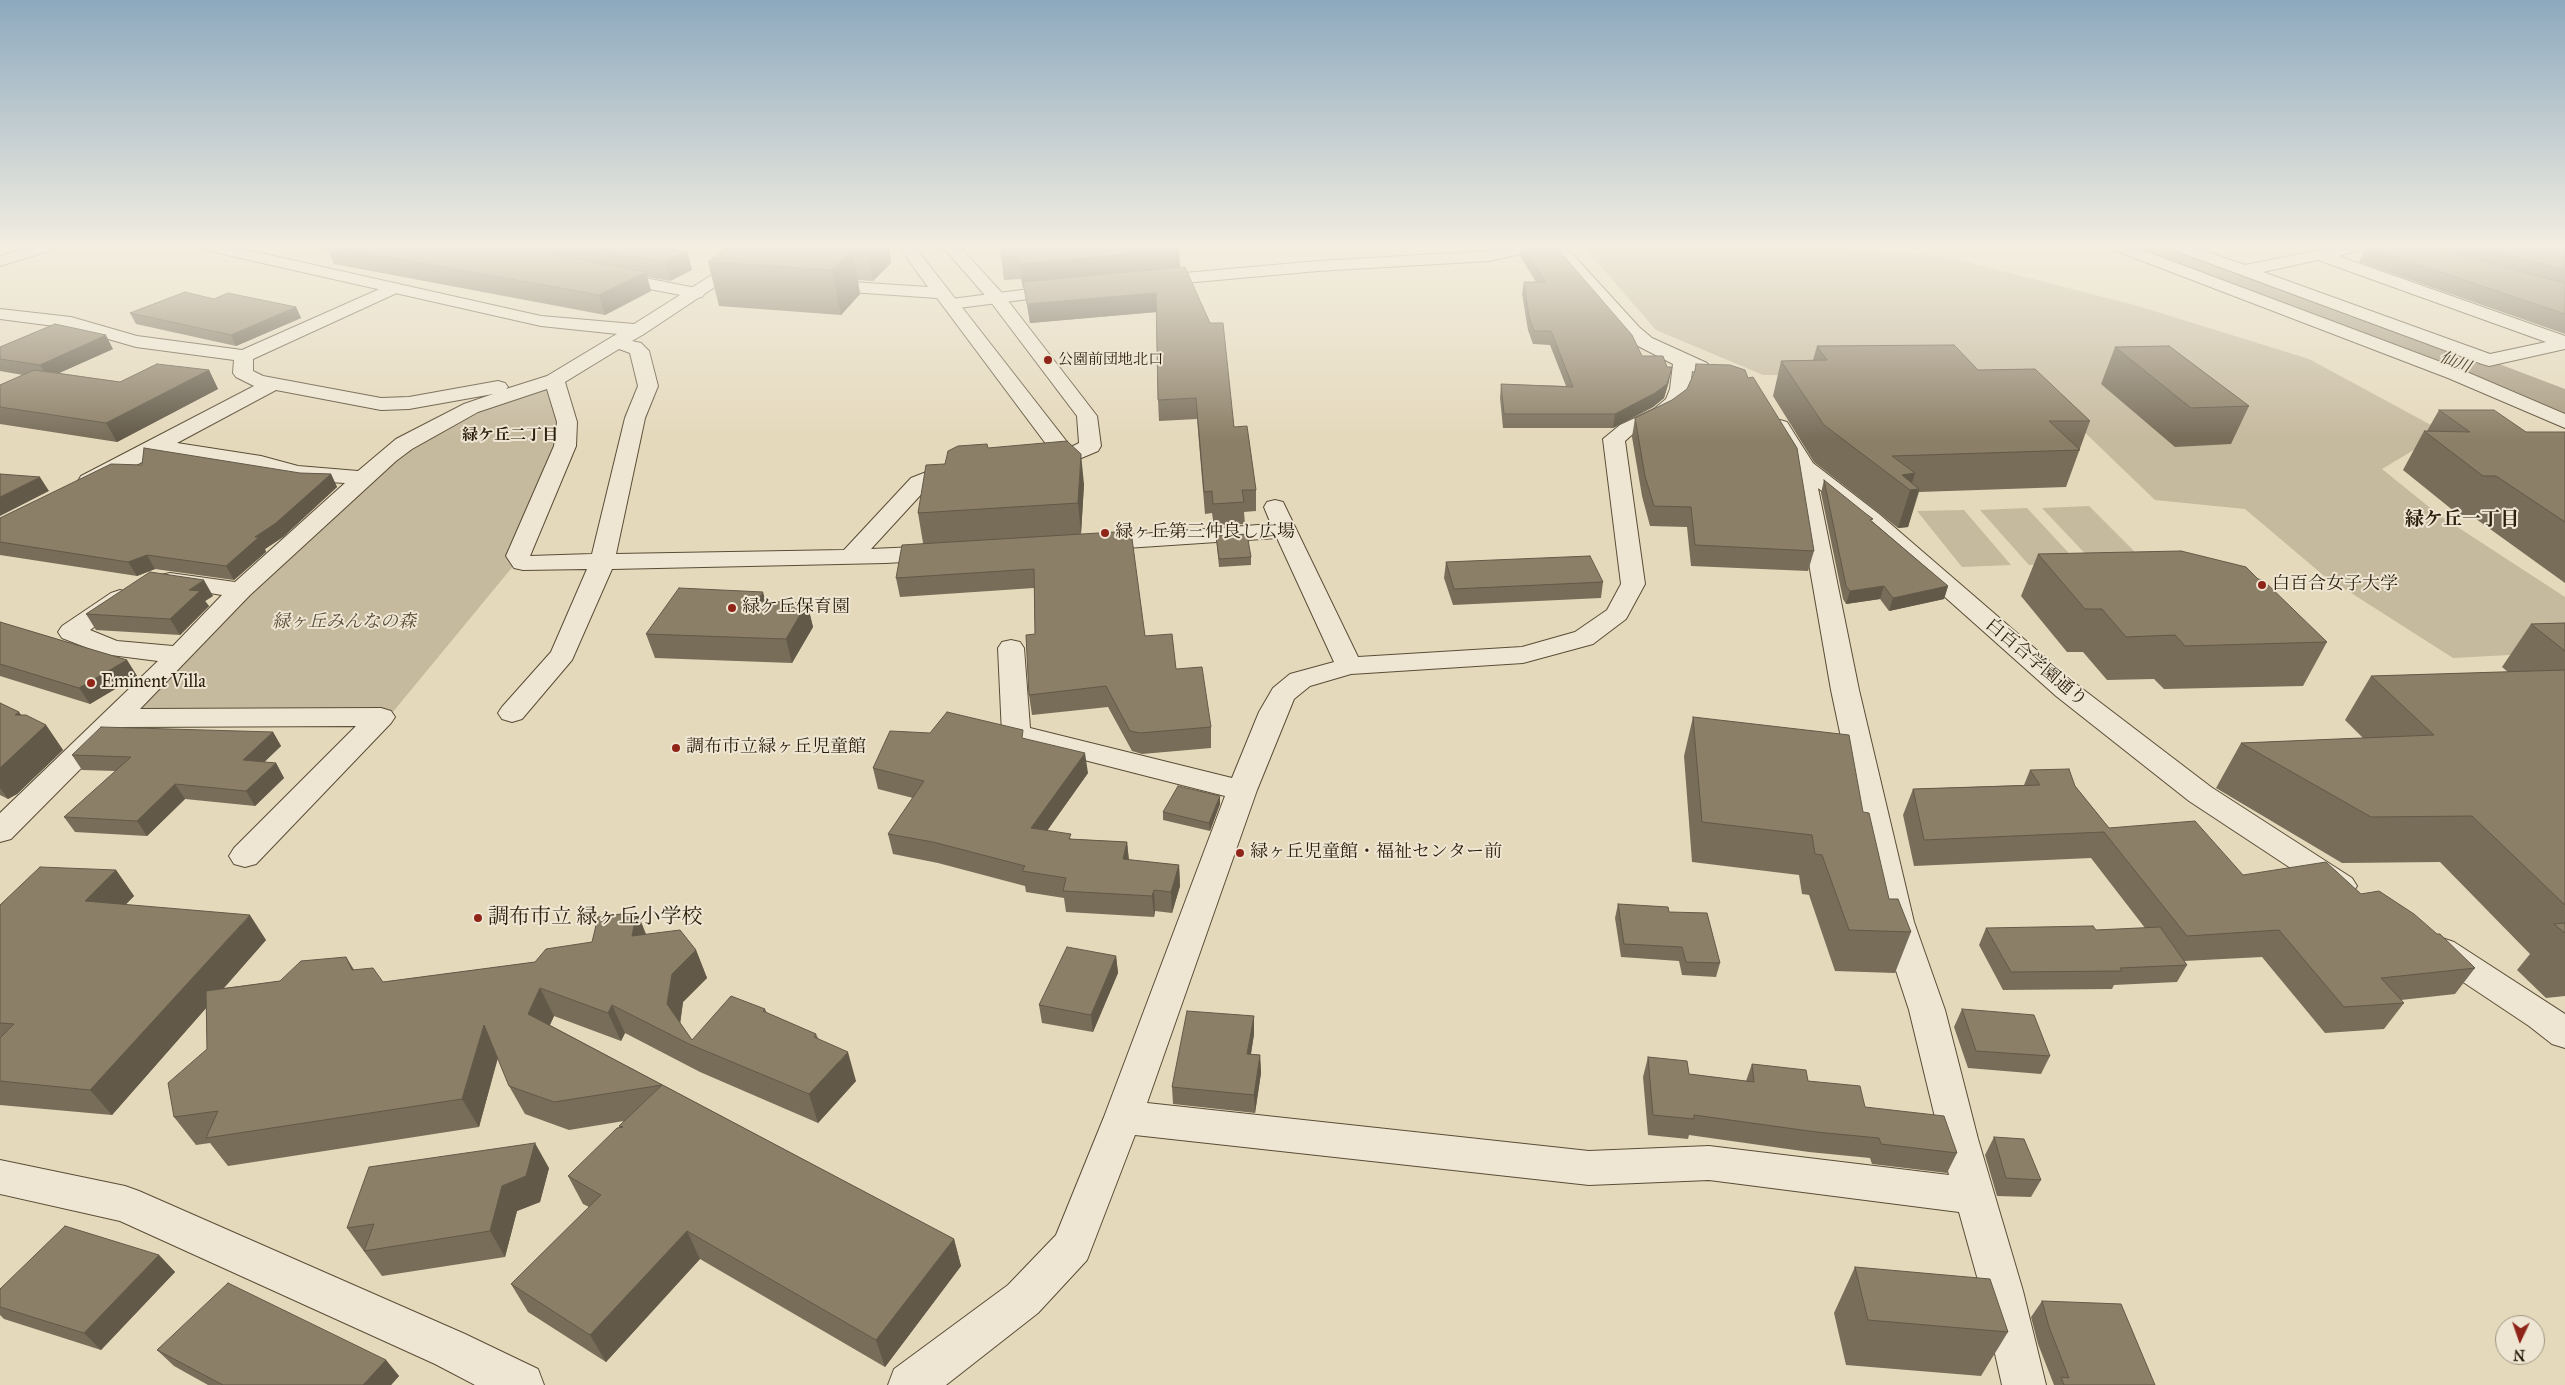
<!DOCTYPE html>
<meta charset="utf-8">
<style>
body{margin:0}
#map{position:relative;width:2565px;height:1385px;overflow:hidden;background:#e5d9bc;font-family:"IM FELL Great Primer",serif}
canvas{display:block}
.north{position:absolute;left:2495px;top:1315px;width:50px;height:50px;box-sizing:border-box;background:#eee6d3;border:1px solid #a09683;border-radius:50%;rotate:183deg;font-size:14px;font-weight:700;line-height:20px;text-align:center;color:#2b1e0a}
.north::after{content:'';display:block;margin:auto;width:18px;height:22px;background:#8f2418;clip-path:polygon(50% 0,100% 100%,50% 72%,0 100%)}
</style>
<div id="map">
<canvas width="2565" height="1385"></canvas>
<div class="north">N</div>
</div>
<script>
const ctx = document.querySelector('canvas').getContext('2d');
ctx.lineJoin = 'round';
function fill(path, color) { ctx.fillStyle = color; ctx.fill(path, 'evenodd'); }
const shape = rows => new Path2D(rows.map(r => 'M' + r).join(''));
function trace(path, color, width, dash) { ctx.strokeStyle = color; ctx.lineWidth = width; ctx.lineCap = dash ? 'butt' : 'round'; ctx.setLineDash(dash || []); ctx.stroke(path); }
function label(font, color, halo, rows, align = 'center') {
  ctx.font = font + ' "IM FELL Great Primer","Noto Serif JP",serif'; ctx.lineWidth = 4; ctx.setLineDash([]); ctx.textBaseline = 'middle'; ctx.strokeStyle = halo; ctx.fillStyle = color; for (const [text, x, y, turn = 0] of rows) {
    ctx.save(); ctx.translate(x, y); ctx.rotate((+turn || 0) * Math.PI / 180); ctx.textAlign = isNaN(turn) ? turn : align; if (halo) ctx.strokeText(text, 0, 0); ctx.fillText(text, 0, 0); ctx.restore();
  }
}
fill(shape([
 [1584,247,1806,247,1940,255,2138,306,2309,359,2444,432,2382,469,2439,515,2565,597,2565,652,2453,658,2323,575,2245,509,2155,500,2050,399,1975,376,1763,375,1656,330],
 [554,380,567,422,519,559,392,713,115,718,428,431],
 [2089,506,2144,561,2094,563,2042,508],
 [2027,508,2078,563,2029,565,1980,510],
 [1964,510,2011,565,1962,567,1917,511]
]), '#c5b99e');
fill(shape([
 [2131,247,2183,247,2270,277,2565,389,2565,419,2549,415,2242,293,2136,255,2131,247]
]), '#a6997f');
const minor = shape([
 [30,247,54,247,52,250,0,266,0,256,30,247],
 [899,247,915,247,1071,447,1079,443,1077,416,990,301,943,247,960,247,1002,293,1097,416,1101,446,1098,451,1067,464,1042,466,1034,464,1031,459,1034,454,1052,452,937,298,821,290,815,289,812,285,815,281,821,280,928,287,899,247],
 [1549,247,1566,247,1639,327,1652,338,1707,363,1710,367,1707,371,1700,373,1692,371,1690,389,1682,406,1668,417,1634,433,1625,441,1645,584,1626,619,1593,644,1523,663,1351,674,1310,686,1294,699,1257,790,1147,1103,1589,1151,1709,1146,1949,1175,1909,1010,1880,922,1831,690,1795,483,1794,467,1770,426,1773,422,1780,420,1787,422,1813,463,1879,514,2076,684,2211,787,2352,878,2357,886,2352,894,2341,898,2330,894,2189,801,2056,696,1863,524,1818,488,1859,690,1914,922,1945,1010,1978,1139,2023,1291,2046,1385,2002,1385,1981,1291,1959,1212,1709,1180,1589,1185,1135,1135,1087,1260,1038,1313,946,1385,888,1385,894,1369,1008,1285,1056,1235,1104,1117,1225,796,1006,740,1002,734,998,648,1002,642,1011,640,1020,642,1024,648,1030,728,1232,778,1259,712,1273,688,1290,674,1334,662,1277,538,1096,550,1088,548,1084,543,1088,538,1271,524,1264,507,1267,502,1275,500,1283,502,1358,657,1522,647,1575,632,1607,610,1621,584,1603,439,1620,425,1654,409,1666,399,1670,389,1673,364,1638,346,1625,335,1549,247],
 [2112,247,2134,247,2462,370,2565,414,2565,428,2448,378,2114,250,2112,247],
 [2172,247,2194,247,2245,265,2335,247,2365,247,2363,250,2338,256,2565,336,2565,349,2489,366,2482,364,2174,250,2172,247],
 [2318,260,2546,342,2490,354,2263,272,2318,260],
 [614,272,696,288,702,289,705,293,702,297,696,298,608,281,605,277,608,273,614,272],
 [393,283,399,284,402,288,399,292,253,359,253,371,263,376,381,398,409,397,498,381,505,383,508,387,506,389,547,376,630,326,644,326,646,330,644,334,632,341,641,343,649,351,658,386,645,418,616,554,844,550,911,478,957,460,965,462,968,467,965,472,927,488,871,549,938,546,947,548,950,553,947,558,938,560,886,563,612,569,572,660,522,719,512,722,502,719,498,713,502,707,551,652,587,569,523,570,514,568,506,556,554,446,557,422,547,389,478,412,412,449,396,461,250,595,140,709,381,708,391,711,395,717,391,723,256,864,245,867,234,864,229,856,234,848,356,726,122,727,11,839,0,842,0,813,158,661,103,654,62,638,58,632,62,626,111,593,120,590,129,593,133,598,129,603,90,630,117,641,173,646,222,595,161,585,158,580,161,575,170,573,235,582,345,483,297,480,259,469,159,453,97,486,89,488,81,486,78,481,81,476,254,386,236,377,233,373,234,360,136,347,70,328,0,319,0,309,71,317,137,336,242,350,393,283],
 [619,349,630,353,638,386,625,418,592,554,530,556,576,446,577,422,565,382,619,349],
 [276,390,381,410,409,409,493,394,464,404,396,439,358,471,298,466,261,456,177,443,276,390],
 [2442,938,2454,942,2565,1014,2565,1048,2552,1044,2529,1026,2430,960,2425,951,2430,942,2442,938],
 [0,1160,125,1186,139,1191,465,1334,538,1369,544,1385,475,1385,435,1364,120,1221,0,1194,0,1160]
]);
const tertiary = shape([
 [206,247,234,247,541,316,634,324,756,247,775,247,644,334,637,336,541,326,214,252,206,247],
 [1511,247,1541,247,1539,250,1489,261,1318,271,1151,286,1145,285,1142,281,1145,277,1151,276,1318,261,1489,251,1511,247],
 [1061,285,1067,286,1070,290,1067,294,951,309,945,308,942,304,945,300,951,299,1061,285]
]);
trace(minor, '#5a4d36', 2);
trace(tertiary, '#5a4d36', 2);
fill(minor, '#eee6d3');
fill(tertiary, '#eee6d3');
fill(shape([
 [325,247,665,247,687,251,692,270,670,281,647,277,651,291,605,315,334,264,328,251,326,250],
 [889,247,891,263,873,281,858,280,860,294,841,315,719,306,708,262],
 [1521,247,1556,247,1642,356,1669,381,1664,398,1653,407,1613,428,1503,428,1500,398,1501,384,1566,386,1550,345,1533,344,1528,330,1522,294,1524,282,1536,282,1520,256],
 [1906,247,1922,247,1918,249],
 [2366,247,2565,247,2565,334,2359,262],
 [1179,249,1180,268,1256,490,1256,511,1244,512,1245,524,1214,526,1212,513,1205,514,1197,419,1159,421,1158,400,1156,312,1030,323,1024,287,1023,288,1021,279,1004,280,1001,257],
 [214,299,296,307,301,318,236,346,136,324,130,313],
 [1817,346,1978,370,2090,421,2066,487,1919,492,1908,527,1898,528,1814,462,1773,396,1781,361,1813,360],
 [0,347,113,349,59,373,120,382,209,370,218,389,117,442,0,424,0,385,23,375,0,371],
 [2115,347,2249,406,2231,444,2175,447,2101,384],
 [1696,364,1814,551,1808,571,1691,566,1687,527,1650,526,1642,496,1632,437,1635,418,1672,400,1687,389,1694,373],
 [2439,410,2526,432,2565,432,2565,583,2472,516,2460,516,2403,470,2424,431,2427,431],
 [988,448,1084,484,1081,534,1145,636,1176,669,1211,727,1211,748,1142,754,1132,751,1108,707,1032,715,1029,695,1035,634,1034,588,900,597,896,578,923,543,918,513,945,464],
 [300,473,331,474,337,487,283,537,265,549,266,552,234,580,155,569,137,576,0,555,0,518],
 [1824,480,1948,586,1944,599,1889,611,1880,599,1846,604,1843,599,1821,493],
 [1216,536,1251,557,1251,565,1219,567],
 [2038,554,2258,579,2327,642,2303,686,2164,689,2154,679,2107,680,2083,652,2067,652,2021,596],
 [1446,562,1603,582,1601,598,1453,605,1444,578],
 [213,596,205,601,209,606,180,635,96,630,86,614],
 [765,602,807,603,813,627,792,663,655,658,646,634],
 [0,622,127,660,137,676,90,704,0,676],
 [2565,623,2565,996,2546,998,2517,970,2530,954,2440,862,2342,863,2216,788,2241,743,2363,738,2345,720,2371,676,2508,672,2502,667,2531,624],
 [0,703,19,712,21,715,46,725,63,750,17,794,8,799,0,795],
 [1693,717,1863,812,1889,899,1911,932,1895,973,1835,971,1809,895,1802,894,1799,875,1692,862,1684,756],
 [273,732,281,746,264,762,276,763,284,778,255,806,185,799,147,836,75,832,64,817,116,771,82,770,72,755],
 [1024,738,1088,773,1047,831,1072,839,1127,842,1129,860,1179,865,1180,886,1172,913,1155,911,1154,917,1066,912,1064,898,1026,892,1025,886,938,863,893,854,888,834,913,798,878,789,873,768],
 [2030,770,2075,786,2109,828,2243,875,2361,894,2475,968,2455,994,2401,1000,2404,1003,2384,1029,2325,1033,2262,957,2184,961,2187,965,2177,982,2114,985,2112,989,2003,990,1979,945,1986,928,2096,930,2145,928,2091,858,1914,866,1903,815,1913,789,2024,785],
 [1220,796,1220,804,1210,831,1163,820,1163,812],
 [116,870,134,896,125,905,266,940,224,988,280,981,346,957,354,970,383,982,535,962,592,942,637,912,646,934,696,950,707,978,683,1002,680,1023,692,1040,765,1009,767,1013,816,1034,818,1038,856,1081,818,1123,700,1072,625,1033,621,1041,554,1016,550,1025,954,1239,961,1266,885,1367,700,1259,606,1362,528,1312,511,1284,589,1207,583,1204,568,1176,620,1128,619,1126,624,1121,569,1130,525,1114,509,1086,498,1058,479,1127,228,1166,210,1143,196,1145,174,1117,207,1049,206,1008,112,1115,0,1105,0,905],
 [1618,904,1669,912,1720,963,1716,977,1682,975,1679,961,1621,957,1615,918],
 [1116,956,1118,973,1093,1032,1042,1023,1039,1005],
 [1962,1009,2050,1056,2041,1074,1968,1068,1954,1027],
 [1254,1016,1254,1034,1251,1054,1260,1055,1261,1073,1255,1113,1173,1104,1172,1087],
 [1648,1057,1689,1074,1746,1081,1752,1064,1808,1081,1865,1107,1957,1153,1947,1173,1872,1164,1870,1158,1809,1152,1689,1135,1688,1139,1648,1135,1643,1077],
 [1994,1137,2041,1180,2031,1197,1997,1196,1985,1155],
 [549,1168,540,1202,517,1211,505,1257,382,1276,347,1228],
 [159,1255,175,1272,101,1350,4,1319,0,1315,0,1289],
 [1855,1267,2008,1332,1981,1376,1846,1365,1834,1313],
 [2042,1301,2155,1385,2054,1385,2038,1344,2031,1317],
 [157,1350,386,1360,399,1376,391,1385,208,1385,174,1366]
]), '#786d59');
fill(shape([
 [874,247,889,247,891,263,873,281,868,252],
 [1179,249,1180,272,1023,282,1024,287,1023,288,1020,264],
 [852,250,860,294,841,315,832,270],
 [687,251,692,270,670,281,665,262],
 [646,272,651,291,605,315,599,295],
 [1156,293,1157,312,1030,323,1027,304],
 [296,307,301,318,236,346,231,335],
 [106,335,113,349,48,378,40,365],
 [1672,367,1669,381,1664,398,1653,407,1613,428,1615,414],
 [209,370,218,389,117,442,106,423],
 [1081,454,1084,484,1081,534,1078,503],
 [1915,473,1910,490,1902,475],
 [331,474,337,487,283,537,265,549,266,552,234,580,226,566,255,537],
 [40,477,49,491,0,516,0,497],
 [1919,489,1908,527,1898,528,1910,490],
 [147,555,155,569,137,576,128,562],
 [204,580,213,596,205,601,209,606,180,635,170,619,189,590],
 [1884,586,1880,599,1846,604,1850,591],
 [1948,586,1944,599,1889,611,1893,598],
 [763,592,769,615,757,601],
 [807,603,813,627,792,663,786,639],
 [127,660,137,676,90,704,79,688],
 [19,712,35,735,46,725,63,750,17,794,8,799,0,788,0,768,15,715],
 [273,732,281,746,252,774,243,760],
 [1085,753,1088,773,1034,849,1031,828],
 [276,763,284,778,255,806,246,791],
 [175,784,185,799,147,836,137,821],
 [1220,796,1220,804,1210,831,1209,823],
 [1127,842,1129,863,1123,859],
 [1179,865,1180,886,1172,913,1171,892],
 [116,870,134,896,104,927,85,901],
 [1154,890,1155,911,1154,917,1152,896],
 [637,912,648,940,632,936],
 [250,915,266,940,112,1115,90,1090],
 [696,950,707,978,683,1002,679,1032,667,1004,672,974],
 [1116,956,1118,973,1093,1032,1091,1015],
 [346,957,363,985,352,970],
 [540,988,554,1016,542,1042,528,1014],
 [612,1005,625,1033,621,1041,608,1013],
 [1254,1016,1254,1034,1248,1072,1247,1054],
 [484,1025,499,1053,479,1127,462,1099],
 [848,1052,856,1081,818,1123,809,1094],
 [1260,1055,1261,1073,1255,1113,1254,1095],
 [535,1143,549,1168,540,1202,517,1211,505,1257,490,1231,502,1186],
 [687,1231,700,1259,606,1362,590,1335],
 [954,1239,961,1266,885,1367,876,1340],
 [159,1255,175,1272,101,1350,84,1333],
 [386,1360,399,1376,391,1385,363,1385]
]), '#625948');
const building = shape([
 [332,247,512,247,646,272,599,295,332,247],
 [582,247,665,247,687,251,665,262,582,247],
 [727,247,796,247,852,250,832,270,708,262,727,247],
 [796,247,874,247,868,252,851,251,852,250,796,247],
 [1002,247,1178,247,1179,249,1020,264,1018,256,1001,257,1002,247],
 [1523,247,1556,247,1632,335,1642,356,1663,356,1667,367,1672,367,1667,384,1655,393,1615,414,1504,414,1501,384,1573,387,1551,331,1534,331,1529,317,1524,282,1546,282,1523,247],
 [2366,247,2427,247,2565,283,2565,314,2366,247],
 [2479,247,2565,247,2565,270,2479,247],
 [1185,267,1210,323,1223,323,1234,427,1247,426,1256,490,1242,490,1244,502,1213,504,1212,491,1204,492,1196,398,1158,400,1156,293,1027,304,1023,282,1185,267],
 [185,292,214,299,228,293,296,307,231,335,130,313,185,292],
 [55,324,106,335,40,365,0,359,0,347,55,324],
 [1954,345,1978,370,2035,369,2090,421,2049,421,2080,450,1892,456,1915,473,1902,475,1919,489,1910,490,1824,425,1781,361,1827,360,1817,346,1954,345],
 [2169,346,2249,406,2191,408,2115,347,2169,346],
 [157,364,209,370,106,423,0,407,0,385,34,370,120,382,157,364],
 [1696,364,1730,365,1745,370,1748,378,1753,377,1797,448,1814,551,1695,545,1691,507,1654,506,1645,476,1635,418,1672,400,1687,389,1695,371,1696,364],
 [2439,410,2494,410,2526,432,2565,432,2565,522,2496,476,2483,476,2424,431,2470,432,2439,410],
 [1067,441,1081,454,1078,503,918,513,926,465,945,464,948,451,958,446,987,444,988,448,1067,441],
 [144,448,300,473,331,474,276,523,255,537,259,537,226,566,147,555,128,562,0,542,0,518,111,464,142,465,144,448],
 [0,474,40,477,0,497,0,474],
 [1824,480,1865,513,1873,519,1870,520,1948,586,1893,598,1884,586,1850,591,1846,586,1824,480],
 [1131,531,1145,636,1172,634,1176,669,1202,667,1211,727,1140,733,1130,731,1106,686,1029,695,1026,635,1035,634,1034,569,896,578,902,545,1131,531],
 [1247,534,1251,557,1219,559,1216,536,1247,534],
 [2181,551,2246,567,2258,579,2263,580,2327,642,2185,646,2175,635,2126,637,2102,609,2085,609,2038,554,2181,551],
 [1590,556,1603,582,1454,589,1446,562,1590,556],
 [150,572,204,580,189,590,200,591,170,619,86,614,150,572],
 [679,588,763,592,757,601,807,603,786,639,646,634,679,588],
 [0,622,127,660,79,688,0,664,0,622],
 [2565,623,2565,651,2531,624,2565,623],
 [2565,670,2565,905,2472,816,2371,817,2241,743,2434,735,2371,676,2565,670],
 [0,703,19,712,15,715,26,715,46,725,0,768,0,703],
 [947,712,1023,730,1022,738,1085,753,1031,828,1071,834,1069,839,1127,842,1123,859,1179,865,1171,892,1154,890,1152,896,1063,891,1066,878,1022,871,1025,866,933,842,888,834,924,781,873,768,890,731,930,733,947,712],
 [1693,717,1849,735,1863,812,1869,813,1889,899,1898,899,1911,932,1849,930,1822,855,1815,854,1812,835,1702,822,1693,717],
 [101,727,273,732,243,760,276,763,246,791,175,784,137,821,64,817,131,757,72,755,101,727],
 [2069,769,2075,786,2109,828,2195,821,2243,875,2326,862,2361,894,2379,891,2414,914,2437,934,2440,934,2475,968,2381,978,2404,1003,2344,1007,2279,930,2187,936,2104,832,1924,840,1913,789,2040,785,2030,770,2069,769],
 [1178,786,1220,796,1209,823,1163,812,1178,786],
 [40,867,116,870,85,901,250,915,90,1090,0,1081,0,1038,14,1024,0,1023,0,905,40,867],
 [1618,904,1668,907,1669,912,1707,913,1720,963,1686,962,1682,947,1624,944,1618,904],
 [637,912,632,936,680,930,696,950,672,974,667,1004,692,1040,731,996,765,1009,763,1011,816,1034,814,1037,848,1052,809,1094,689,1044,612,1005,608,1013,540,988,528,1014,954,1239,876,1340,687,1231,590,1335,511,1284,601,1195,568,1176,617,1128,623,1127,619,1126,662,1085,554,1102,509,1086,484,1025,462,1099,206,1138,218,1111,174,1117,168,1083,207,1049,206,991,280,981,301,961,346,957,352,970,373,968,383,982,535,962,546,949,592,942,598,917,637,912],
 [2565,923,2565,933,2554,924,2565,923],
 [2093,926,2096,930,2160,927,2187,965,2120,968,2122,971,2011,972,1986,928,2093,926],
 [1067,947,1116,956,1091,1015,1039,1005,1067,947],
 [1962,1009,2034,1015,2050,1056,1976,1051,1962,1009],
 [1187,1011,1254,1016,1247,1054,1260,1055,1254,1095,1172,1087,1187,1011],
 [1648,1057,1687,1061,1689,1074,1754,1082,1752,1064,1806,1070,1808,1081,1860,1086,1865,1107,1944,1116,1957,1153,1881,1144,1879,1138,1816,1132,1694,1115,1694,1119,1653,1115,1648,1057],
 [1994,1137,2024,1139,2041,1180,2006,1178,1994,1137],
 [535,1143,526,1176,502,1186,490,1231,364,1251,374,1224,347,1228,369,1167,535,1143],
 [65,1226,159,1255,84,1333,0,1307,0,1289,65,1226],
 [1855,1267,1990,1279,2008,1332,1868,1320,1855,1267],
 [228,1283,386,1360,363,1385,223,1385,157,1350,228,1283],
 [2042,1301,2121,1304,2155,1385,2064,1385,2061,1377,2069,1378,2049,1327,2042,1301]
]);
fill(building, '#8c7f67');
trace(building, '#625948', 1);
const sky = ctx.createLinearGradient(0, 0, 0, 440);
sky.addColorStop(0, '#8da9be');
sky.addColorStop(0.56, '#f3eee1');
sky.addColorStop(1, '#f3eee100');
ctx.fillStyle = sky;
ctx.fillRect(0, 0, 2565, 440);
for (const [x, y, r, color] of [
 [1048,360,5,"#8f2418"],
 [1105,533,5,"#8f2418"],
 [2262,585,5,"#8f2418"],
 [732,608,5,"#8f2418"],
 [91,683,5,"#8f2418"],
 [676,748,5,"#8f2418"],
 [1240,853,5,"#8f2418"],
 [478,918,5,"#8f2418"]
]) { const dot = new Path2D(); dot.arc(x, y, r, 0, 2 * Math.PI); ctx.fillStyle = color; ctx.fill(dot); trace(dot, '#eee6d3', 2); }
label('15px', '#2b1e0a', '#eee6d3', [
 ["公園前団地北口",1058,360]
], 'left');
label('italic 16px', '#564933', '#eee6d3', [
 ["仙川",2455,363,21]
]);
label('bold 16px', '#2b1e0a', '#eee6d3', [
 ["緑ケ丘二丁目",510,436]
]);
label('18px', '#2b1e0a', '#eee6d3', [
 ["緑ヶ丘第三仲良し広場",1115,533],
 ["白百合女子大学",2272,585],
 ["緑ケ丘保育園",742,608],
 ["Eminent Villa",101,683],
 ["調布市立緑ヶ丘児童館",686,748],
 ["緑ヶ丘児童館・福祉センター前",1250,853]
], 'left');
label('italic 18px', '#594c36', '#eee6d3', [
 ["緑ヶ丘みんなの森",344,623]
]);
label('18px', '#2b1e0a', '#eee6d3', [
 ["白百合学園通り",2036,663,40]
]);
label('bold 19px', '#2b1e0a', '#eee6d3', [
 ["緑ケ丘一丁目",2462,520]
]);
label('21px', '#2b1e0a', '#eee6d3', [
 ["調布市立 緑ヶ丘小学校",488,918]
], 'left');
</script>
